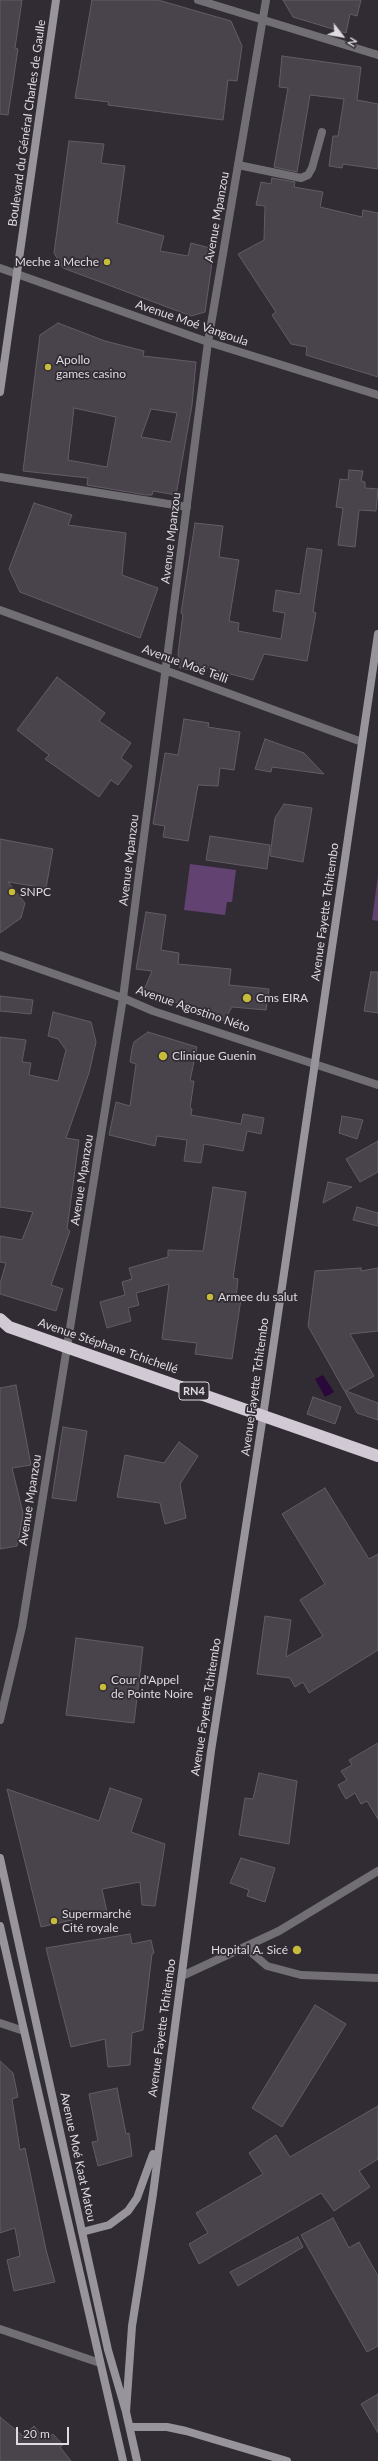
<!DOCTYPE html>
<meta charset="utf-8">
<style>
body{margin:0}
#map{position:relative;width:378px;height:2461px;overflow:hidden;background:#312b34;font-family:Lato,sans-serif}
canvas{display:block}
.north{position:absolute;left:322px;top:16px;width:40px;height:40px;-webkit-text-stroke:3px #312b34;paint-order:stroke;rotate:121deg;font-size:11px;font-weight:700;line-height:16px;text-align:center;color:#dfdbe1}
.north::after{content:'';display:block;margin:auto;width:14px;height:18px;background:#dfdbe1;clip-path:polygon(50% 0,100% 100%,50% 72%,0 100%)}
.scale{position:absolute;left:16px;top:2427px;width:53px;height:18px;box-sizing:border-box;border:2px solid #dfdbe1;border-top:0;padding-left:5px;font-size:12px;line-height:14px;white-space:nowrap;color:#dfdbe1;-webkit-text-stroke:3px #312b34;paint-order:stroke}
</style>
<div id="map">
<canvas width="378" height="2461"></canvas>
<div class="north">N</div>
<div class="scale">20 m</div>
</div>
<script>
const ctx = document.querySelector('canvas').getContext('2d');
ctx.lineJoin = 'round';
function fill(path, color) { ctx.fillStyle = color; ctx.fill(path, 'evenodd'); }
const shape = rows => new Path2D(rows.map(r => 'M' + r).join(''));
function trace(path, color, width, dash) { ctx.strokeStyle = color; ctx.lineWidth = width; ctx.lineCap = dash ? 'butt' : 'round'; ctx.setLineDash(dash || []); ctx.stroke(path); }
function label(font, color, halo, rows, align = 'center') {
  ctx.font = font + ' Lato,sans-serif'; ctx.lineWidth = 3.5; ctx.setLineDash([]); ctx.textBaseline = 'middle'; ctx.strokeStyle = halo; ctx.fillStyle = color; for (const [text, x, y, turn = 0] of rows) {
    ctx.save(); ctx.translate(x, y); ctx.rotate((+turn || 0) * Math.PI / 180); ctx.textAlign = isNaN(turn) ? turn : align; if (halo) ctx.strokeText(text, 0, 0); ctx.fillText(text, 0, 0); ctx.restore();
  }
}
fill(shape([
 [190,864,236,870,232,902,227,902,225,915,184,910],
 [378,875,378,921,372,920]
]), '#614270');
fill(shape([
 [323,1375,334,1392,325,1397,315,1379]
]), '#2a0839');
const building = shape([
 [0,0,22,0,15,48,18,49,8,115,0,114,0,0],
 [92,0,158,0,231,21,242,46,237,81,228,80,223,120,108,105,109,102,75,98,92,0],
 [283,0,361,0,357,16,350,14,346,33,293,17,283,0],
 [282,56,361,67,357,100,378,104,378,169,343,164,342,168,329,166,333,136,338,136,344,99,310,95,297,172,274,167,288,88,279,87,282,56],
 [69,141,104,144,101,163,125,166,117,223,164,236,160,251,188,256,191,243,214,249,205,312,191,316,63,268,54,253,69,141],
 [272,178,295,182,294,187,323,192,320,207,362,217,363,210,378,213,378,377,306,355,307,347,291,344,272,315,276,312,238,254,264,240,265,206,256,205,261,182,271,184,272,178],
 [58,323,105,341,144,351,143,356,196,362,192,405,176,495,153,491,152,495,146,495,87,485,88,478,23,471,40,335,58,323],
 [74,408,116,417,107,467,68,460,74,408],
 [151,409,177,413,171,442,141,437,151,409],
 [349,470,363,471,361,481,365,482,365,488,378,489,376,511,359,510,355,547,338,545,343,508,336,507,340,479,348,480,349,470],
 [34,503,72,515,68,525,126,533,122,575,158,588,140,638,20,592,9,569,34,503],
 [195,523,223,526,219,557,239,560,229,621,239,623,238,631,281,639,285,613,273,611,276,590,300,594,307,548,322,550,313,612,316,613,307,661,264,654,253,680,204,667,203,672,180,668,178,654,183,614,181,613,195,523],
 [57,677,105,713,99,721,131,743,121,758,132,766,118,785,111,780,99,797,45,759,49,755,17,730,57,677],
 [184,719,209,723,208,727,240,732,234,770,220,768,218,786,198,785,188,841,163,837,165,826,153,824,165,753,178,755,184,719],
 [265,739,304,753,324,774,272,767,271,772,255,769,265,739],
 [284,804,312,808,303,862,270,856,275,818,284,804],
 [210,836,270,845,267,869,206,860,210,836],
 [0,839,53,849,46,888,8,882,25,903,21,918,0,933,0,839],
 [146,912,166,915,161,950,179,953,178,964,231,969,229,985,269,989,266,1010,232,1007,224,1021,204,1011,202,1015,184,1008,185,1006,144,990,152,971,136,969,146,912],
 [371,972,378,972,378,1013,364,1011,371,972],
 [0,996,33,1000,31,1014,0,1011,0,996],
 [53,1012,91,1022,96,1042,89,1073,66,1138,79,1140,67,1229,70,1231,51,1285,63,1289,56,1311,0,1294,0,1284,6,1263,0,1262,0,1236,22,1240,33,1212,0,1207,0,1037,26,1040,22,1062,31,1063,29,1075,58,1081,66,1050,58,1039,48,1036,53,1012],
 [148,1032,197,1047,190,1081,194,1081,190,1108,192,1109,191,1115,241,1124,243,1114,264,1118,261,1134,247,1131,243,1151,204,1144,201,1163,184,1161,187,1140,157,1136,155,1146,109,1135,116,1102,130,1106,136,1064,130,1062,132,1049,134,1042,148,1032],
 [342,1116,363,1120,357,1139,339,1133,342,1116],
 [378,1141,378,1172,360,1182,346,1159,378,1141],
 [328,1182,352,1187,323,1203,328,1182],
 [213,1187,246,1192,233,1278,238,1279,236,1298,241,1299,232,1359,195,1354,197,1343,162,1339,169,1284,136,1293,139,1305,128,1308,131,1321,107,1328,100,1302,125,1295,122,1282,132,1279,129,1268,168,1257,168,1250,203,1251,213,1187],
 [357,1207,378,1213,378,1226,353,1220,357,1207],
 [361,1268,361,1271,378,1268,378,1331,350,1334,374,1376,346,1391,378,1403,378,1420,357,1413,308,1326,315,1271,361,1268],
 [16,1385,31,1465,12,1468,23,1513,20,1531,17,1546,0,1549,0,1388,16,1385],
 [313,1397,341,1407,335,1424,307,1414,313,1397],
 [63,1427,87,1431,76,1501,52,1498,63,1427],
 [179,1442,198,1456,180,1484,186,1518,165,1524,160,1503,117,1497,125,1455,164,1463,179,1442],
 [325,1488,369,1559,378,1554,378,1650,309,1693,303,1682,295,1687,290,1678,257,1674,265,1616,291,1620,286,1657,323,1636,300,1600,325,1584,282,1514,325,1488],
 [76,1638,143,1647,134,1723,66,1715,76,1638],
 [378,1743,378,1819,367,1801,361,1804,355,1793,346,1799,338,1785,347,1780,341,1771,352,1765,349,1760,378,1743],
 [259,1773,297,1781,289,1844,239,1835,245,1798,253,1799,259,1773],
 [110,1788,142,1799,131,1832,165,1844,155,1906,142,1905,140,1882,102,1889,107,1912,41,1927,7,1789,99,1821,110,1788],
 [241,1858,275,1868,265,1902,247,1896,249,1890,230,1883,241,1858],
 [130,1934,132,1944,151,1940,154,1953,152,1954,143,2030,132,2033,130,2065,108,2067,105,2039,71,2047,46,1948,130,1934],
 [315,2005,346,2024,282,2127,252,2108,315,2005],
 [0,2061,13,2073,18,2097,12,2099,20,2150,25,2148,46,2250,55,2282,14,2291,7,2260,20,2256,15,2228,0,2233,0,2061],
 [117,2088,126,2134,129,2133,132,2156,98,2166,92,2142,98,2141,89,2094,117,2088],
 [378,2106,378,2159,359,2171,370,2187,334,2211,321,2193,199,2264,189,2244,208,2233,196,2213,263,2174,249,2153,276,2135,290,2157,378,2106],
 [333,2218,349,2248,359,2242,378,2276,378,2346,367,2352,301,2235,333,2218],
 [298,2237,303,2247,238,2286,230,2272,298,2237],
 [378,2394,378,2433,361,2404,378,2394],
 [0,2417,23,2436,34,2426,45,2440,53,2434,63,2445,60,2447,71,2461,0,2461,0,2417]
]);
fill(building, '#49434c');
trace(building, '#635c66', 1);
trace(shape([
 [238,165,301,178,308,175,312,168,322,132],
 [245,1947,267,1966,301,1975,378,1978],
 [182,1976,279,1931,378,1871]
]), '#726f74', 8);
trace(shape([
 [198,0,378,55],
 [0,268,208,342,378,395],
 [0,477,187,507],
 [0,610,362,742],
 [0,955,123,998,153,1011,378,1085],
 [0,1720,22,1627,123,998,208,342,266,0],
 [0,2023,24,2031],
 [0,2329,100,2363]
]), '#726f74', 8);
trace(shape([
 [0,392,56,0],
 [0,1858,108,2350,126,2412,137,2461],
 [0,1926,123,2461],
 [82,2232,109,2225,128,2211,137,2198,153,2154],
 [126,2412,132,2326,153,2194,211,1751,263,1416,378,634],
 [130,2427,167,2427,186,2431,287,2461]
]), '#98949b', 8);
trace(shape([
 [0,1319,9,1327,378,1456]
]), '#d1cad5', 12);
for (const [x, y, r, color] of [
 [107,262,4,"#c7bb3b"],
 [48,367,4,"#c7bb3b"],
 [12,892,4,"#c7bb3b"],
 [247,998,5,"#c7bb3b"],
 [163,1056,5,"#c7bb3b"],
 [210,1297,4,"#c7bb3b"],
 [103,1687,4,"#c7bb3b"],
 [54,1921,4,"#c7bb3b"],
 [297,1950,5,"#c7bb3b"]
]) { const dot = new Path2D(); dot.arc(x, y, r, 0, 2 * Math.PI); ctx.fillStyle = color; ctx.fill(dot); trace(dot, '#312b34', 1.5); }
for (const [x, y, w] of [
 [194,1391,30]
]) { const box = new Path2D(); box.roundRect(x - w / 2, y - 9, w, 18, 3); ctx.fillStyle = '#312b34'; ctx.fill(box); trace(box, '#dfdbe1', 1); }
label('bold 11px', '#dfdbe1', null, [
 ["RN4",194,1391]
]);
label('12px', '#dfdbe1', '#312b34', [
 ["Boulevard du Général Charles de Gaulle",27,123,-82],
 ["Avenue Mpanzou",217,217,-80],
 ["Avenue Moé Vangoula",192,323,19],
 ["Avenue Mpanzou",171,538,-83],
 ["Avenue Moé Telli",185,664,20],
 ["Avenue Mpanzou",129,860,-83],
 ["Avenue Fayette Tchitembo",325,912,-82],
 ["Avenue Agostino Néto",193,1009,19],
 ["Avenue Mpanzou",82,1180,-81],
 ["Avenue Stéphane Tchichellé",108,1346,19],
 ["Avenue Fayette Tchitembo",255,1387,-82],
 ["Avenue Mpanzou",30,1500,-81],
 ["Avenue Fayette Tchitembo",206,1707,-81],
 ["Avenue Fayette Tchitembo",162,2028,-82],
 ["Avenue Moé Kaat Matou",78,2157,78]
]);
label('12px', '#dfdbe1', '#312b34', [
 ["Meche a Meche",99,262,"right"],
 ["Apollo",56,360],
 ["games casino",56,374],
 ["SNPC",20,892],
 ["Cms EIRA",256,998],
 ["Clinique Guenin",172,1056],
 ["Armee du salut",218,1297],
 ["Cour d'Appel",111,1680],
 ["de Pointe Noire",111,1694],
 ["Supermarché",62,1914],
 ["Cité royale",62,1928],
 ["Hopital A. Sicé",288,1950,"right"]
], 'left');
</script>
